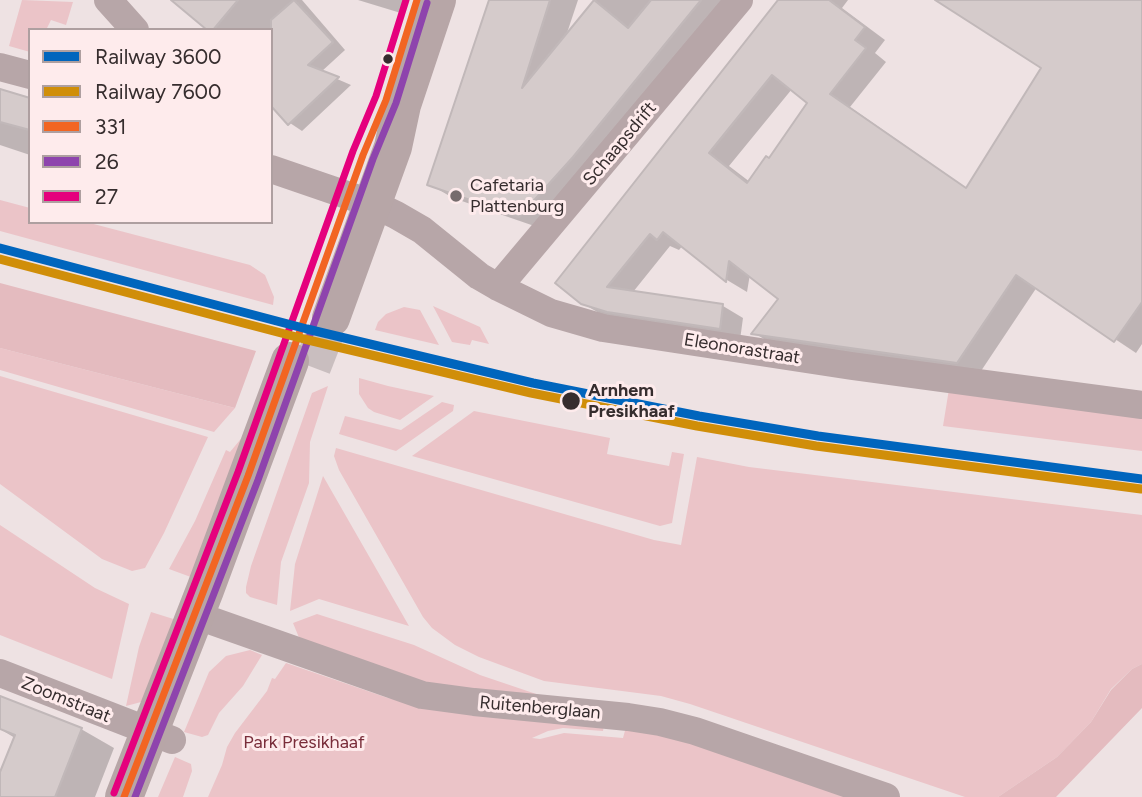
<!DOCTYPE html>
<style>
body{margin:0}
#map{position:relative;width:1142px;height:797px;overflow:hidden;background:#eee2e3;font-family:Figtree,sans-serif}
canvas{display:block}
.legend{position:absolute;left:28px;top:28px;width:245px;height:196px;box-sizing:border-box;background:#feebec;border:2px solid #ae9fa0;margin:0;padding:9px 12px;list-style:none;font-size:21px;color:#362d2e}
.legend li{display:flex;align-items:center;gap:14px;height:35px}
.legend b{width:35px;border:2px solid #ae9fa0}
</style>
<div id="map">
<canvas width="1142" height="797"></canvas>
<ul class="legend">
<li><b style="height:9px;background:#0065bd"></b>Railway 3600</li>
<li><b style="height:9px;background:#d08e09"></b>Railway 7600</li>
<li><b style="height:9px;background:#f26522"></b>331</li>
<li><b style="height:9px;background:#8e44ad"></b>26</li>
<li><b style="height:9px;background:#e5007d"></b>27</li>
</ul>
</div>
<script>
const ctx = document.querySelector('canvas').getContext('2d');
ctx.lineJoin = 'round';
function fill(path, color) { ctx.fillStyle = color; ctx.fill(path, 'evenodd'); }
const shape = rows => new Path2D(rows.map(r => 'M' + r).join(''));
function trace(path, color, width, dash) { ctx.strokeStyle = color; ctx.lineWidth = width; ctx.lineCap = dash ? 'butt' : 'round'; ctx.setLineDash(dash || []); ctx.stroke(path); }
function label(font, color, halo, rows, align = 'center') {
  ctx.font = font + ' Figtree,sans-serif'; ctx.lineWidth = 6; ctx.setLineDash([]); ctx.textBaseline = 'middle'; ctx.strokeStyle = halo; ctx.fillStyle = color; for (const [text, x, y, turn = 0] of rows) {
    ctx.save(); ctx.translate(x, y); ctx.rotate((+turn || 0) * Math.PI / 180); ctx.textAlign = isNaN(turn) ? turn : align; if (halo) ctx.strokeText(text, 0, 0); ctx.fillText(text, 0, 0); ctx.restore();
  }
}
fill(shape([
 [22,0,73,2,66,25,51,20,46,30,30,30,30,52,9,46],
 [0,200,30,208,30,222,86,222,250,265,265,275,274,297,273,305,0,231],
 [433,306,480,327,489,344,472,340,470,345,452,342],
 [404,307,420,310,439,345,375,330,378,322,386,314],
 [0,348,235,408,214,432,0,370],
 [0,376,208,437,164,533,145,568,132,571,102,559,0,484],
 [359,378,388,386,434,396,400,420,374,412,368,408,359,394],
 [328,386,310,442,309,483,281,562,277,605,250,597,246,593,246,587,251,566,312,393],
 [949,389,1142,411,1142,451,943,426],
 [442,402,454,405,453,411,396,451,339,434,345,416,401,430],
 [474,411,610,438,607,454,669,466,672,452,684,454,672,523,660,526,412,456],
 [254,423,199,580,169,569,195,521,226,450,230,452],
 [336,448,654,540,681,545,697,457,749,467,1142,515,1142,664,1132,669,1111,689,1091,722,1057,757,998,797,965,797,690,704,661,696,544,681,479,657,455,645,432,628,423,617,339,470,334,456],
 [323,476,409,626,319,599,290,611,295,564],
 [0,525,95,588,129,604,112,679,0,635],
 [151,612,183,622,141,702,126,706,139,647],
 [317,614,414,645,480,675,548,698,426,683,300,640,293,623],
 [250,650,262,655,243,686,219,713,208,735,202,737,184,732,209,672,226,656],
 [286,663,388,698,604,725,603,731,563,728,548,731,532,738,540,739,564,733,623,738,626,727,658,732,854,797,208,797,222,765,227,747,235,733,267,691,272,678,275,679],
 [175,757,191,764,192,771,183,797,158,797]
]), '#ebc4c8');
fill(shape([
 [0,283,256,351,235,408,0,348],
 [1142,664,1142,708,1056,797,998,797,1057,757,1091,722,1111,690,1132,669]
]), '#e4bbbf');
fill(shape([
 [175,0,302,0,345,50,321,72,351,85,302,131,290,123,271,30,210,30],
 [358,0,408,0,404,14],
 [490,0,578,0,566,36,596,0,735,0,543,229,453,198,429,184],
 [780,0,848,0,842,8,885,40,875,53,886,62,850,107,968,189,1044,68,940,0,1142,0,1142,344,1136,353,1037,287,979,374,774,345,754,333,781,298,750,274,747,292,727,280,683,245,679,250,670,246,633,292,723,306,743,318,740,340,604,316,582,303],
 [792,89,809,103,769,160,750,182,729,166],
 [0,90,30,99,30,155,0,145],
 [0,707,81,729,114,748,95,797,0,797,0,777,15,738,0,729]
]), '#0003');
const building = shape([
 [171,0,238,0,213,30,207,30,171,0],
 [294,0,333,42,308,65,339,77,288,125,271,106,271,20,294,0],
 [489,0,550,0,522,88,594,0,628,28,651,0,701,0,573,157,519,217,427,185,489,0],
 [778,0,829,0,865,27,855,40,866,48,830,94,966,188,1041,68,935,0,1142,0,1142,302,1114,342,1016,275,957,363,751,334,778,299,729,261,726,282,663,232,657,240,650,234,607,287,723,304,720,329,607,312,581,304,555,283,778,0],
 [772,75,807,103,769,158,766,156,747,183,709,153,772,75],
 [0,89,30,98,30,130,0,122,0,89],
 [0,696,82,728,55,797,0,797,0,772,15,735,0,729,0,696]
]);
fill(building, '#d5cbcb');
trace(building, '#c1b8b9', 2);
trace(shape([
 [312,367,331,318]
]), '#c9bebf', 38, [38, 19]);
trace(shape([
 [108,0,135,30],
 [0,67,30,75],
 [271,169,373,204,396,215,422,230,479,276,498,287,551,313,603,328,852,366,1142,405],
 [498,287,739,0],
 [195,615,422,695,474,702,628,717,660,722,695,731,886,797],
 [0,673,172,740]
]), '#b7a6a8', 28);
trace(shape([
 [331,318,393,147,402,105,437,0],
 [124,797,205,590,290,361]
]), '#b7a6a7', 38);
trace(shape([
 [124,797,248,476,363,155,386,100,417,0]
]), '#f26522', 7);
trace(shape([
 [135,797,258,480,373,159,396,103,427,3]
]), '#8e44ad', 7);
trace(shape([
 [114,793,238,472,353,151,376,96,406,0]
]), '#e5007d', 7);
trace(shape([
 [0,248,307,329,533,383,699,416,818,436,1142,479]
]), '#0065bd', 9);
trace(shape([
 [0,259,304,339,531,393,697,426,816,446,1141,489]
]), '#d08e09', 9);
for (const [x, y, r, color] of [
 [388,59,6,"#362d2e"],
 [456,196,7,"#766c6d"],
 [571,401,10,"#362d2e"]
]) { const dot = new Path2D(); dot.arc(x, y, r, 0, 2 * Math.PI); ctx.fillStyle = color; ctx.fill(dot); trace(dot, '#feebec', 2.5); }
label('18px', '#362d2e', '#feebec', [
 ["Schaapsdrift",620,144,-50],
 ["Eleonorastraat",742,349,9],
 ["Zoomstraat",66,700,22],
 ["Ruitenberglaan",540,708,5]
]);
label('18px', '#362d2e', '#feebec', [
 ["Cafetaria",470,186],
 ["Plattenburg",470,207]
], 'left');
label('bold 18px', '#362d2e', '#feebec', [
 ["Arnhem",588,391],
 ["Presikhaaf",588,412]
], 'left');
label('18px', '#792d3a', '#feebec', [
 ["Park Presikhaaf",304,743]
]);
</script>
